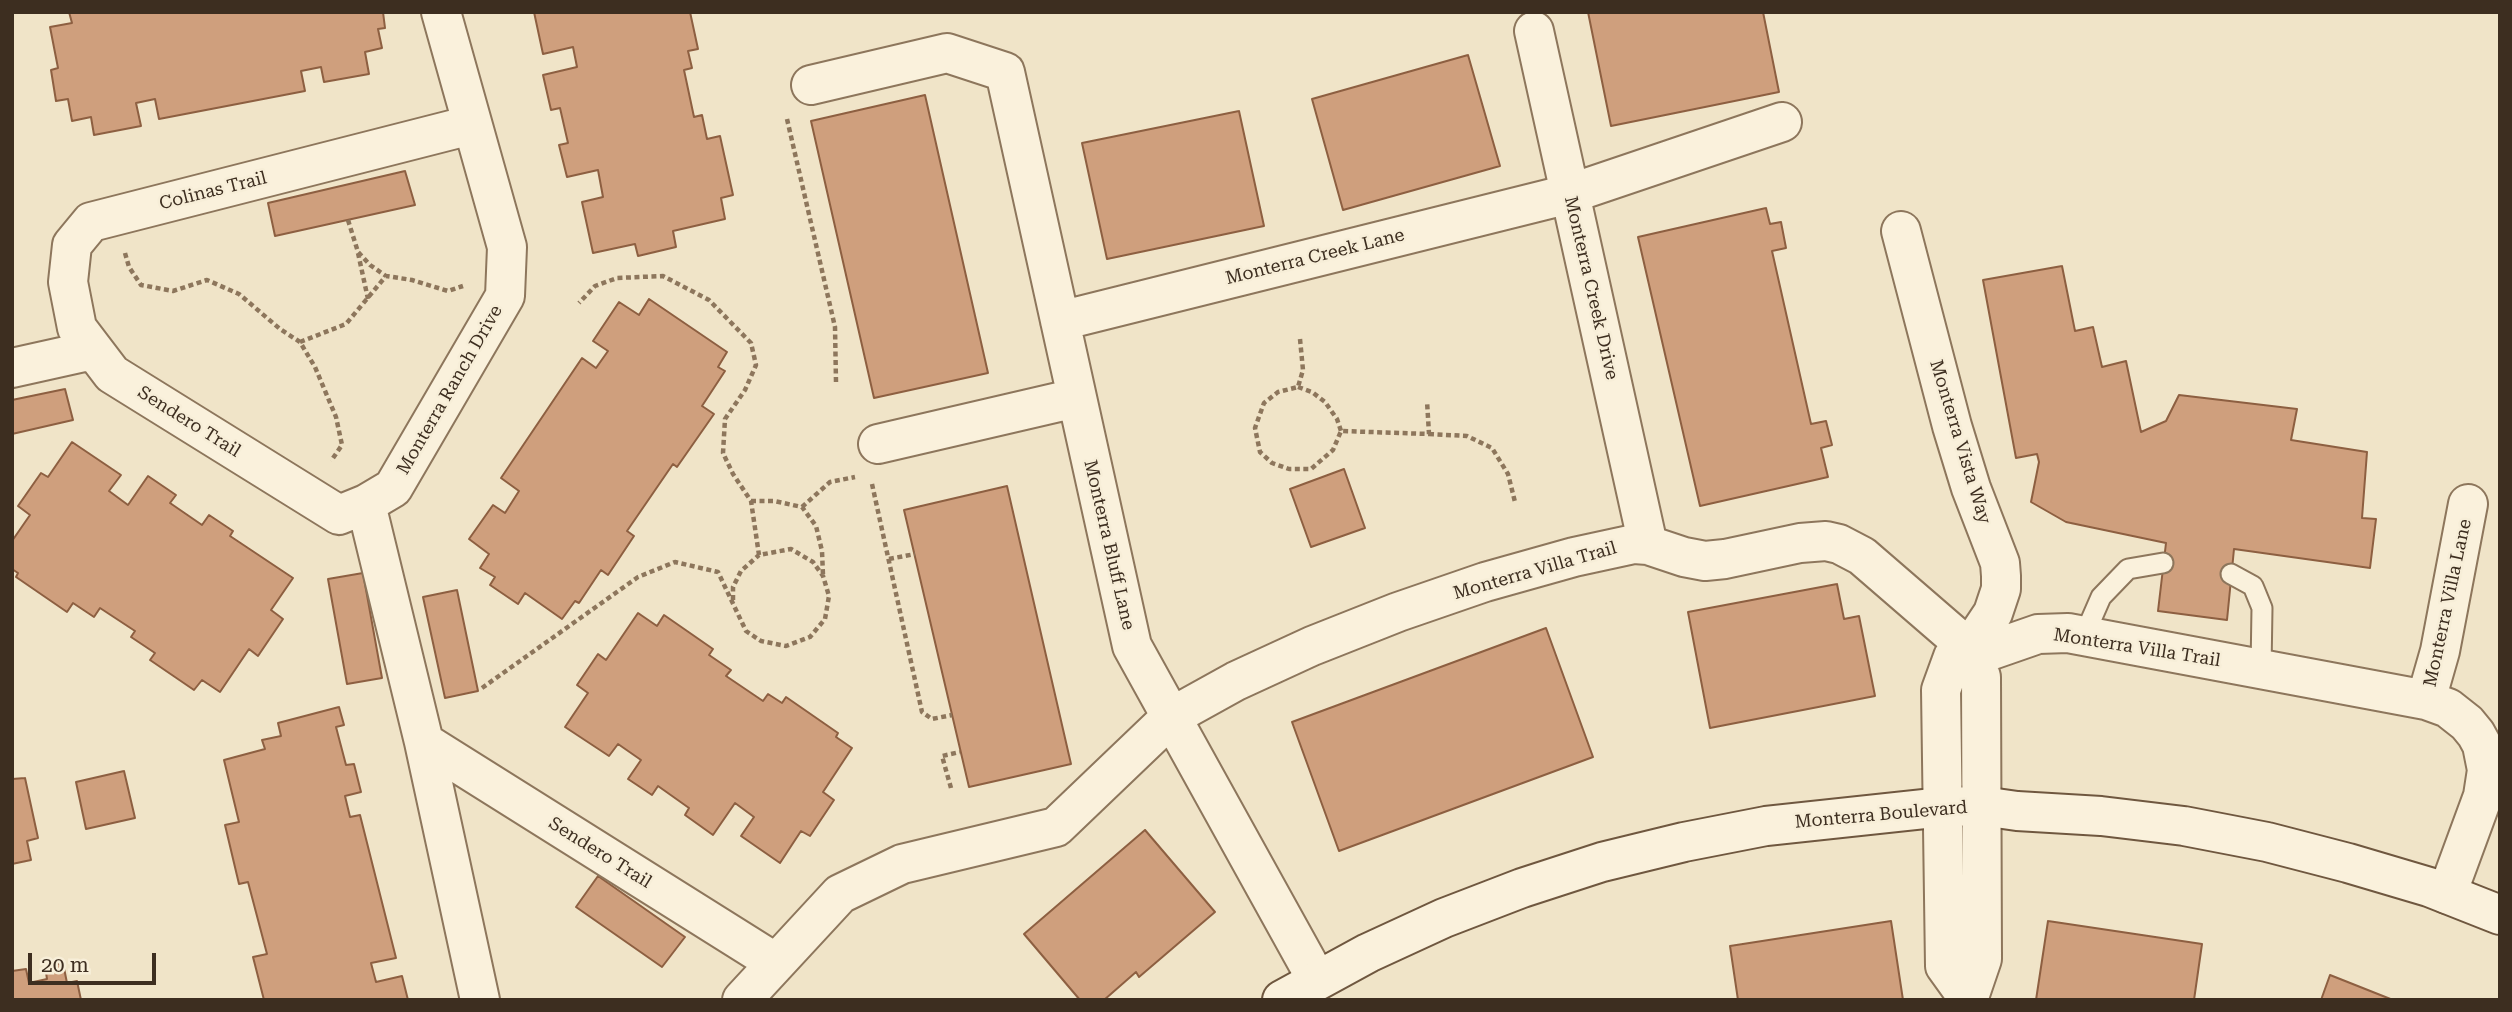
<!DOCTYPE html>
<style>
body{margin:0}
#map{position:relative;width:2512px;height:1012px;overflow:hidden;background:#f0e4c8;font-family:"Roboto Serif",serif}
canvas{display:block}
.frame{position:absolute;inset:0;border:14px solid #3d2e20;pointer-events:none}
.scale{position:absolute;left:28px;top:953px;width:128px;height:32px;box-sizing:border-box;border:4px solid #3d2e20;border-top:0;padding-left:9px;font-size:21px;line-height:24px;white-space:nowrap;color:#3d2e20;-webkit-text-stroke:5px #f7eed8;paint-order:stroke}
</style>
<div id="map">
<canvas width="2512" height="1012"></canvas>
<div class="frame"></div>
<div class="scale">20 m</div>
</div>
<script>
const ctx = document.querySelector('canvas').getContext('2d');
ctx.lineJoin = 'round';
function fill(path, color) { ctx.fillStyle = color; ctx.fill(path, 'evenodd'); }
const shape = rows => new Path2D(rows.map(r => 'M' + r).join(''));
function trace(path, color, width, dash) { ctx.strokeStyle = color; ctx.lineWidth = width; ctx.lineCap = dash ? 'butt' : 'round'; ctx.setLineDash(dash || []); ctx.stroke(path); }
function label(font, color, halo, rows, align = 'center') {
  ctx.font = font + ' "Roboto Serif",serif'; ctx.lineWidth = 5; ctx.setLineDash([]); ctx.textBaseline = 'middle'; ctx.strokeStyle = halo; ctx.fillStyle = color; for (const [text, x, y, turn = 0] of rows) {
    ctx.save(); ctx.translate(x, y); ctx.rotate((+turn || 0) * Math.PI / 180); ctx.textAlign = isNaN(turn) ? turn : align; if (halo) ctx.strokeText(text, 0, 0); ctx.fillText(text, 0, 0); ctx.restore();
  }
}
const building = shape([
 [69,12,383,12,385,28,378,29,382,48,365,52,369,74,324,82,321,67,301,71,305,91,159,119,155,99,136,103,141,126,94,135,91,117,72,121,68,99,56,101,51,70,58,68,50,27,72,23,69,12],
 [534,12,690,12,698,49,688,51,692,68,684,70,694,117,702,115,707,139,720,136,733,195,721,198,725,219,673,231,676,247,638,256,635,244,593,253,582,202,603,197,598,170,567,177,559,145,568,143,560,108,551,110,543,75,577,67,573,47,543,54,534,12],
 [1588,12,1763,12,1779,92,1611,126,1588,12],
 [1468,55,1500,166,1343,210,1312,99,1468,55],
 [925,95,988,373,874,398,811,121,925,95],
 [1239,111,1264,226,1107,259,1082,143,1239,111],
 [405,171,415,205,275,236,268,203,405,171],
 [1766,208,1770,224,1781,222,1786,248,1772,251,1811,424,1826,421,1832,445,1821,448,1828,477,1700,506,1638,237,1766,208],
 [2062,266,2075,331,2093,327,2102,367,2126,361,2141,432,2166,421,2179,395,2297,409,2291,440,2367,452,2362,518,2376,519,2370,568,2234,549,2227,620,2158,611,2166,543,2066,522,2031,502,2039,462,2037,454,2016,458,1983,280,2062,266],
 [649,299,727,352,718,367,725,371,702,406,714,414,677,467,673,464,627,531,634,536,608,575,601,570,579,603,575,601,562,619,525,593,518,604,490,585,495,577,480,568,489,554,469,539,493,505,505,513,519,491,501,478,582,358,596,368,608,351,593,341,619,302,639,315,649,299],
 [65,389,73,420,12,434,12,400,65,389],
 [72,442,121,475,109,491,128,505,148,476,176,495,170,503,202,525,209,515,233,531,230,536,293,578,271,610,283,619,258,656,249,649,220,692,202,680,194,690,150,660,155,653,131,637,135,631,100,608,94,617,73,603,67,612,16,577,18,573,12,569,12,541,30,515,18,506,41,473,48,477,72,442],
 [1344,469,1365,528,1311,547,1290,489,1344,469],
 [1007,486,1071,764,969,787,904,510,1007,486],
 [363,573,382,678,347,684,328,579,363,573],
 [1837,584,1844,619,1859,616,1875,696,1710,728,1688,612,1837,584],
 [457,590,478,691,445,698,423,597,457,590],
 [638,613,657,626,664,615,713,649,709,655,731,670,726,676,763,701,768,694,782,703,786,697,838,733,836,737,852,748,823,792,834,800,810,836,801,831,780,863,741,836,754,817,735,803,713,835,685,815,689,808,658,786,652,795,628,779,641,760,618,744,609,756,565,727,588,693,577,685,598,654,606,660,638,613],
 [1546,628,1593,757,1339,851,1292,722,1546,628],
 [339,707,344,725,336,727,346,765,354,764,361,792,345,796,350,817,360,815,396,958,371,963,376,982,402,976,408,1000,264,1000,253,957,267,954,248,882,239,884,225,825,239,822,224,760,265,749,262,740,281,736,278,723,339,707],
 [124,771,135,818,86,829,76,782,124,771],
 [25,778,38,838,27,841,31,860,12,864,12,779,25,778],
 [1145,830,1215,912,1139,977,1136,972,1104,1000,1080,1000,1024,934,1145,830],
 [598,876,685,937,662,967,576,907,598,876],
 [1891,921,1903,1000,1738,1000,1730,946,1891,921],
 [2048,921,2202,944,2194,1000,2036,1000,2048,921],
 [63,963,67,983,77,981,81,1000,12,1000,12,971,26,969,29,983,47,979,45,966,63,963],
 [2330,975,2393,1000,2321,1000,2330,975]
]);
fill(building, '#cf9f7d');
trace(building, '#8d5f41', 2);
const lane = shape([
 [2231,574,2253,586,2262,608,2261,669],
 [2084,636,2101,597,2128,569,2163,563]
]);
const street = shape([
 [441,12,507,247,505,296,393,488,366,504,339,515,112,374,77,328,68,282,72,245,91,222,471,125],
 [1534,31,1648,545],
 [811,85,947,53,1005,72,1132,646,1317,980],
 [1901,231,1952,426,1971,488,2000,563,2001,576,2001,589,1993,613,1971,646,1953,657,1941,690,1945,966,1968,998],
 [1060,321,1569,194,1782,122],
 [12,368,93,350],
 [878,444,1076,398],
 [366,504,424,742,480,1000],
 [2426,700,2440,651,2468,504],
 [424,742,776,963],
 [742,1000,840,894,902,864,1056,827,1171,717,1236,681,1312,646,1398,612,1485,582,1574,557,1634,544,1648,545,1684,557,1705,561,1725,559,1800,543,1826,541,1839,544,1862,556,1958,639,1971,646,1992,650,2038,634,2068,633,2426,700,2448,708,2467,723,2476,734,2482,745,2487,770,2483,796,2447,894],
 [1968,1000,1982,959,1981,677,1971,646]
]);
const secondary = shape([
 [1282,1000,1368,953,1444,918,1522,888,1602,862,1684,842,1766,826,1943,807,1982,806,2017,811,2101,816,2184,826,2267,842,2348,863,2429,887,2500,915]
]);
trace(lane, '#8d765c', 23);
trace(street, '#8d765c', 42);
trace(secondary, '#6f573f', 42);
trace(shape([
 [787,119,835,327,836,382],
 [348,220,358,252,370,265,386,276],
 [125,253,129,267,141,285,173,291,207,280,239,294,280,329,300,342,315,367,336,417,342,445,331,461],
 [358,253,368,299],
 [1300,339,1303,370,1298,387,1278,392,1264,403,1255,428,1260,452,1272,463,1289,469,1311,469,1333,450,1341,431,1429,434,1427,401],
 [300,342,346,324,386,276,412,280,448,291,463,286],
 [1298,387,1312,392,1325,402,1337,419,1341,431],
 [1429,434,1467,436,1492,448,1508,474,1515,502],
 [872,484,922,712,932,719,952,715],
 [751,501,774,501,802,507,816,526,822,551,823,575],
 [802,507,830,482,855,477],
 [889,559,915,554],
 [733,600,733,587,741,571,759,555],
 [482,688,638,577,675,562,718,572,746,631,761,641,786,646,810,637,825,619,829,596,823,576,813,562,791,549,759,555,751,501,733,474,723,453,725,419,745,390,756,365,751,343,709,300,663,276,617,278,595,286,579,303],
 [951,788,942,756,960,752]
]), '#8d765c', 4.5, [5, 3.5]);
trace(lane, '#faf1dc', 19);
trace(street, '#faf1dc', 38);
trace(secondary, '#faf1dc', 38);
label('18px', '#3d2e20', '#f7eed8', [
 ["Colinas Trail",213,191,-14],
 ["Monterra Creek Lane",1315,257,-14],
 ["Monterra Creek Drive",1591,288,77],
 ["Monterra Ranch Drive",450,390,-60],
 ["Sendero Trail",189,422,32],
 ["Monterra Vista Way",1960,442,73],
 ["Monterra Bluff Lane",1109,545,77],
 ["Monterra Villa Trail",1535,571,-16],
 ["Monterra Villa Lane",2448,603,-78],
 ["Monterra Villa Trail",2137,648,9],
 ["Monterra Boulevard",1881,815,-5],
 ["Sendero Trail",600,853,32]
]);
</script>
